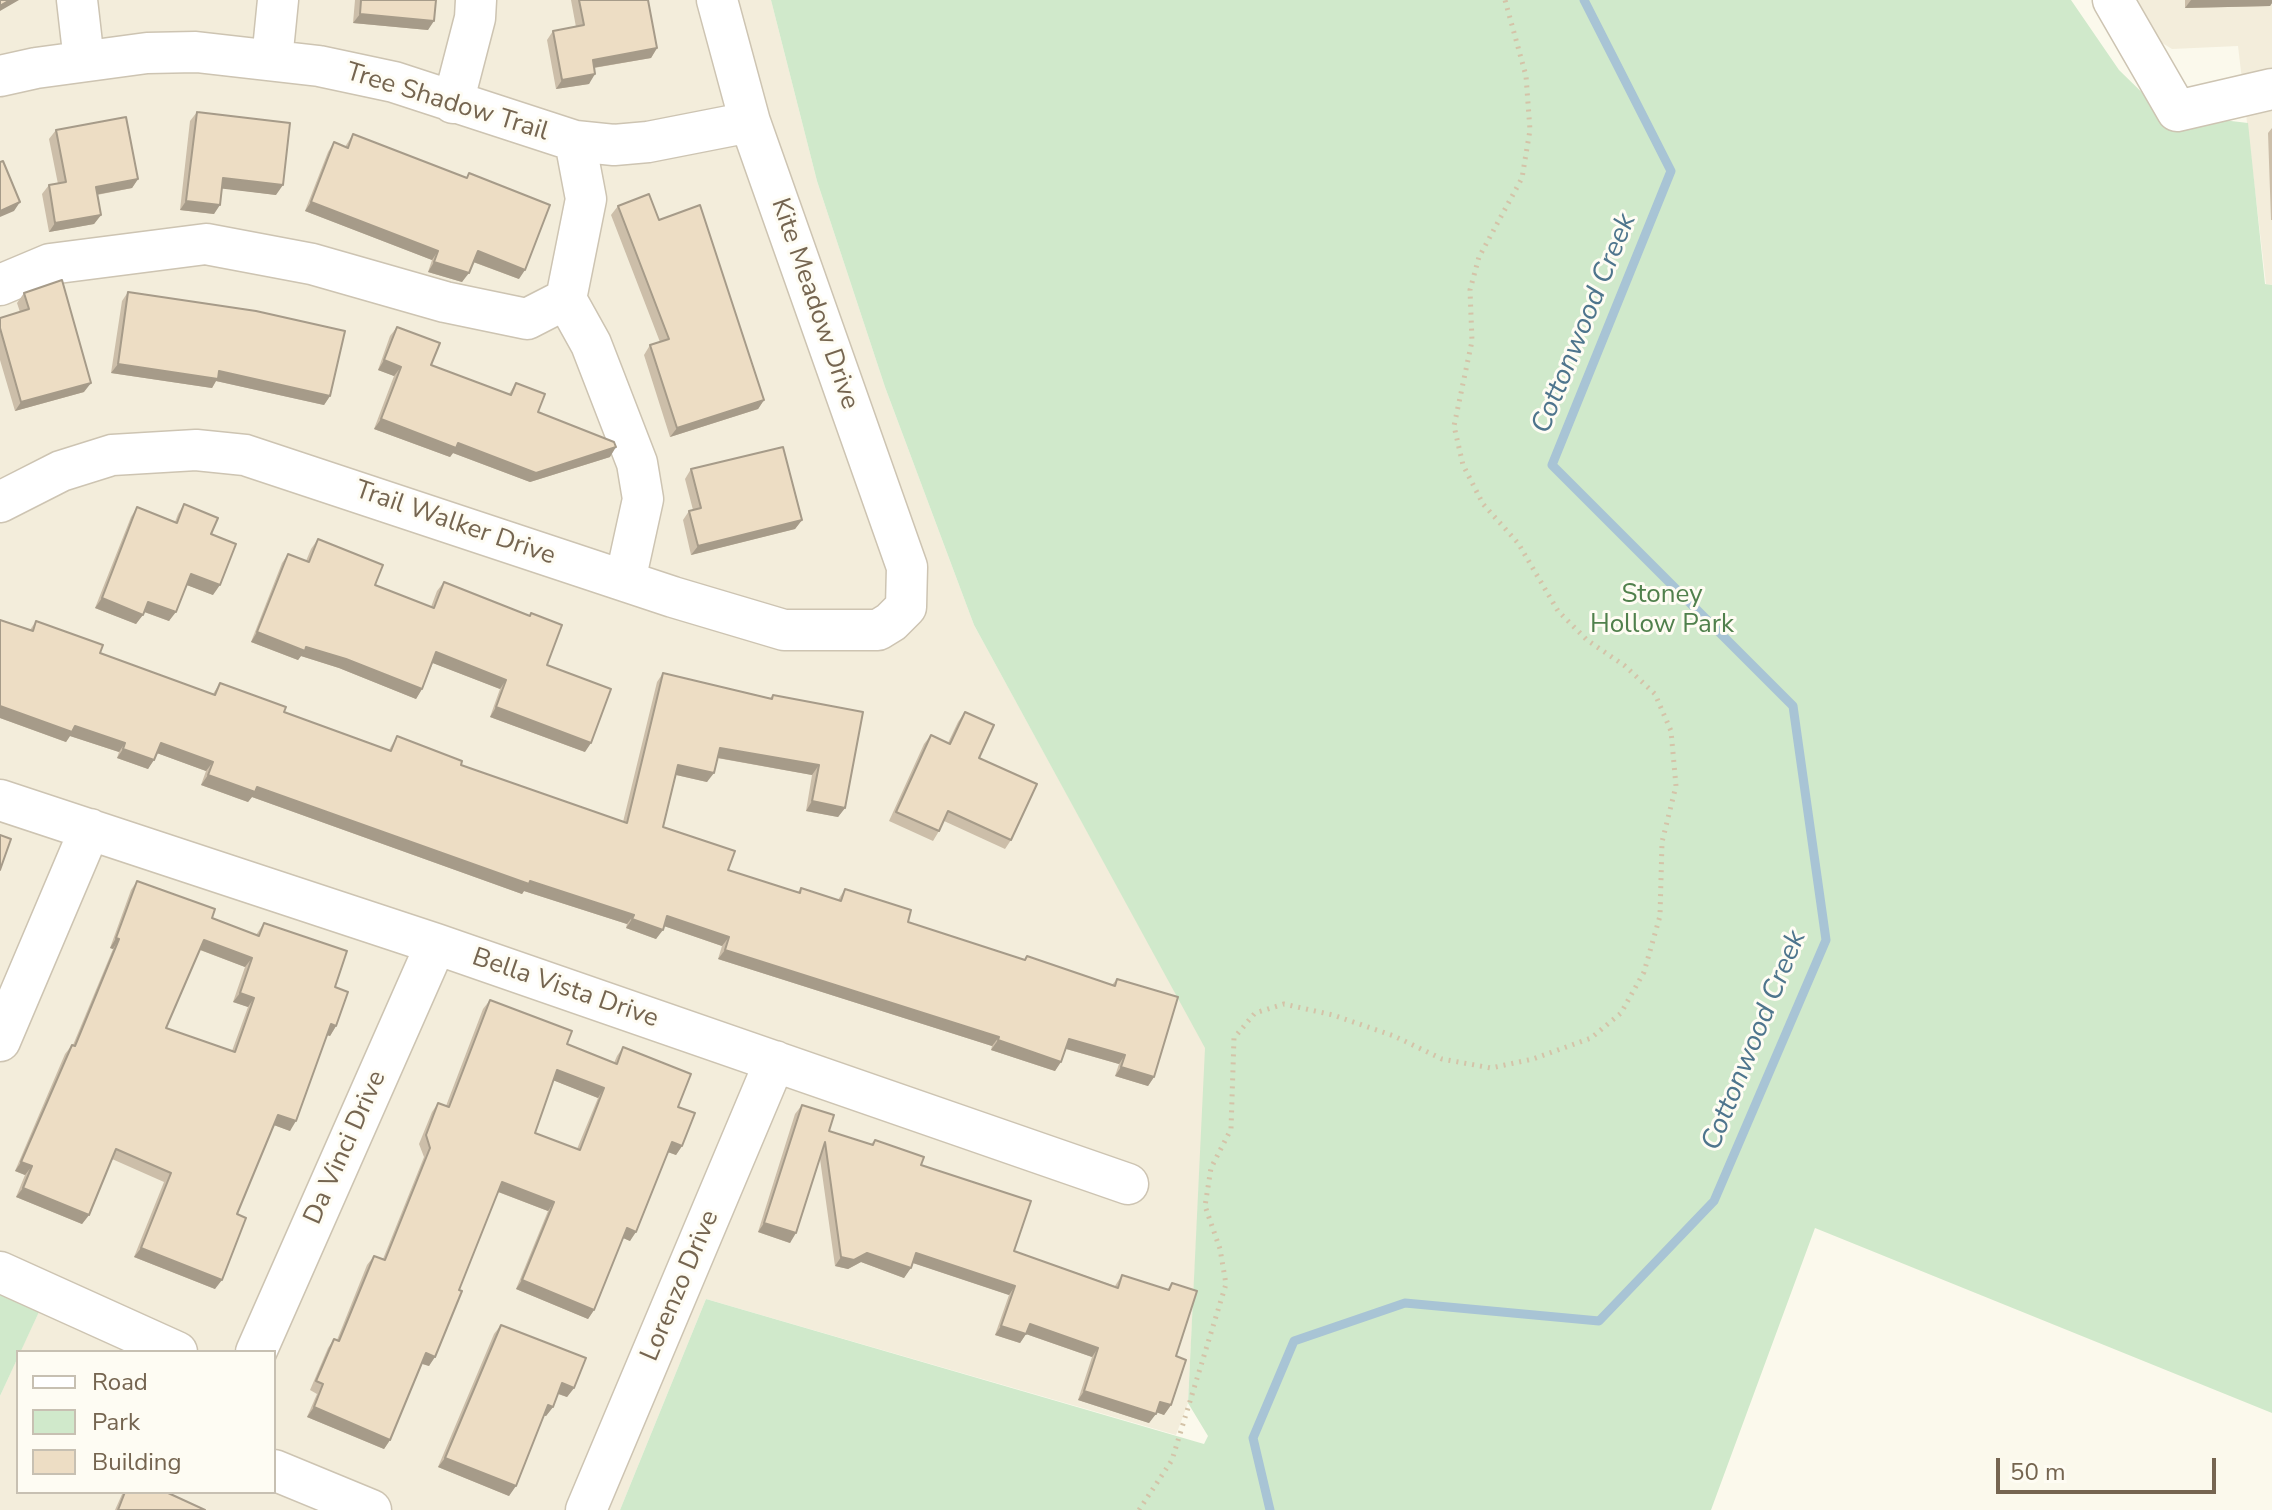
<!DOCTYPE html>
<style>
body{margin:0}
#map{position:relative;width:2272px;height:1510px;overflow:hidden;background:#fbf9ec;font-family:"Nunito Sans",sans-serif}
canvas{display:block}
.legend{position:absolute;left:16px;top:1350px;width:260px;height:144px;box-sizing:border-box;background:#fefcf3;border:2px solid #c7c0b2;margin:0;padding:10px 14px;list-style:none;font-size:24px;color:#756550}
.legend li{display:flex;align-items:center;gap:16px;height:40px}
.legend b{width:40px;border:2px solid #c7c0b2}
.scale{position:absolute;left:1996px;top:1458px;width:220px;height:36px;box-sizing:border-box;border:4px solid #756550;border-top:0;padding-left:10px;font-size:24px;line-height:28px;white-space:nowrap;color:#756550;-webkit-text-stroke:6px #fefcf3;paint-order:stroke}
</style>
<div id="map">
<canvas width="2272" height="1510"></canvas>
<ul class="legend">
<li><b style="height:10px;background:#fff"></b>Road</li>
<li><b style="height:22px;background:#d0e9cb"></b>Park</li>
<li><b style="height:22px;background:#edddc4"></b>Building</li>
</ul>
<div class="scale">50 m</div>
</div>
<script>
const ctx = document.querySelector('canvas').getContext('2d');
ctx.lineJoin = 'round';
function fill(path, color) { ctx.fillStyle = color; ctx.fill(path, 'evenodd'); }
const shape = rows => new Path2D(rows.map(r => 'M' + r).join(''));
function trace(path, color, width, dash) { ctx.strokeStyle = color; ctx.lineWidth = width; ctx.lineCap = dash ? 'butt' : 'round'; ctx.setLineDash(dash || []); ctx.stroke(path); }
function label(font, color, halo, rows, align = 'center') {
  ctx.font = font + ' "Nunito Sans",sans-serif'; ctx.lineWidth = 6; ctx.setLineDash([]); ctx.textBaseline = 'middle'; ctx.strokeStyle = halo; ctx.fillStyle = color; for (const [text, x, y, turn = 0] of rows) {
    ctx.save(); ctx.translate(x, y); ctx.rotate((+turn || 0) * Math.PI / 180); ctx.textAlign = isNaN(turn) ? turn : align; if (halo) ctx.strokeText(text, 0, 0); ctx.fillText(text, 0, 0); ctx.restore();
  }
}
fill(shape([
 [0,0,771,0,817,181,885,387,974,625,1206,1048,1188,1403,1176,1435,706,1299,620,1510,0,1510,0,1396,18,1357,18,1492,274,1492,274,1352,20,1352,39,1312,0,1295],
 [2121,0,2272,0,2272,285,2266,284,2238,46,2172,49,2134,26]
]), '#f3eddb');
fill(shape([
 [771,0,2071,0,2119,70,2163,113,2248,123,2265,284,2272,285,2272,1413,1815,1228,1711,1510,620,1510,706,1299,1204,1444,1208,1436,1188,1403,1205,1048,974,625,885,387,817,181],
 [0,1295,39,1312,0,1396]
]), '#d0e9cb');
trace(shape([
 [1270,1510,1253,1438,1294,1341,1405,1303,1599,1321,1714,1201,1826,940,1793,706,1552,465,1671,171,1584,0]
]), '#a8c4d5', 9);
const minor = shape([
 [77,0,84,61],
 [2113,0,2177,111,2272,89],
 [272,60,278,0],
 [0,76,36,68,147,53,196,52,319,66,394,82,575,141,614,145,648,142,750,122],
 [453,103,475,18,476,0],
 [0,285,50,264,206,244,312,264,445,302,527,319,566,299,586,199,575,141],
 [566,299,591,344,637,463,643,499,625,581],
 [0,502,61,471,112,455,196,450,245,455,673,597,784,630,878,630,891,622,906,607,907,567,750,122,717,0],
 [0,800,436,944,1128,1184],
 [0,1041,90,829],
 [0,1272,177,1352],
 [256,1352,436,944],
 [274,1470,371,1510],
 [586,1510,775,1061]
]);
trace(minor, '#cdc4b2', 43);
trace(shape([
 [1139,1510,1172,1460,1226,1284,1220,1249,1205,1206,1211,1168,1231,1129,1234,1038,1255,1013,1284,1004,1333,1015,1394,1036,1442,1059,1491,1068,1533,1059,1591,1038,1621,1013,1644,972,1660,916,1662,842,1676,786,1671,731,1655,694,1625,666,1587,640,1558,611,1518,543,1483,504,1463,465,1454,426,1472,341,1470,290,1479,257,1522,178,1530,130,1526,76,1505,0]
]), '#d4c3a8', 5, [2, 6]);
trace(minor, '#fff', 40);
fill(shape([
 [355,0,436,0,428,30,353,23],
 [571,0,648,0,657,48,651,58,594,68,589,84,556,89,547,40,553,31,576,27],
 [2185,0,2272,0,2272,3,2270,6,2185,8],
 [197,112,276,195,222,188,214,214,180,210,190,121],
 [2272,128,2272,220,2271,220,2268,133],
 [56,130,138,179,132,188,97,195,101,215,94,224,49,232,42,194,49,185,58,184,49,139],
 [353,134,466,178,469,173,519,279,473,262,462,282,428,272,432,260,305,211,328,152,334,142,345,147],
 [618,206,659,220,764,400,758,409,670,437,644,355,650,345,660,342,611,215],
 [128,292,330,396,324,405,216,381,212,388,111,373,122,301],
 [24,293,84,392,15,411,0,360,0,318,20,312,17,303],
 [397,327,431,365,509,394,516,383,538,412,610,457,530,482,453,453,450,457,374,429,394,376,378,370,390,336],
 [691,469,802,520,795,529,691,555,683,520,689,511,693,510,685,479],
 [184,504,211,534,213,595,187,585,169,621,144,612,136,624,95,608,131,517,137,507,175,522,178,514],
 [318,539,375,585,431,607,437,591,444,582,529,616,531,613,547,665,585,752,490,717,500,689,433,663,422,689,416,699,339,668,301,656,298,660,251,642,282,563,288,554,306,561,311,549],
 [0,620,30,630,36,621,100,653,213,694,220,683,284,712,389,750,397,736,461,765,623,822,657,682,663,673,770,698,773,695,845,808,838,817,806,811,812,775,717,758,707,782,676,775,663,827,728,870,798,892,801,888,838,900,845,889,908,922,1024,960,1027,956,1112,985,1117,979,1154,1077,1148,1086,1115,1076,1119,1064,1066,1049,1055,1071,991,1050,992,1046,718,959,722,946,664,926,656,939,626,928,627,924,524,891,522,894,252,797,248,802,201,785,206,771,157,753,148,769,117,758,119,752,70,736,66,742,0,718],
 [965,712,979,758,1011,840,1005,849,944,821,939,831,933,841,889,821,924,744,931,735,948,743,958,722],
 [137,881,212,918,256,935,264,923,335,987,336,1026,330,1036,327,1035,290,1131,274,1125,237,1214,215,1289,134,1257,164,1182,112,1159,89,1215,82,1224,16,1197,25,1175,15,1171,65,1054,72,1045,73,1045,113,949,110,948,131,890],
 [200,950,245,967,233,1002,248,1007,232,1051,166,1028],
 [490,1000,567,1044,614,1063,617,1056,623,1047,678,1107,682,1146,676,1155,668,1152,630,1241,623,1238,594,1310,588,1319,516,1289,548,1211,498,1192,429,1366,422,1364,390,1440,384,1449,307,1417,317,1394,310,1390,328,1348,334,1339,337,1340,367,1265,374,1256,383,1259,424,1157,419,1144,432,1112,438,1103,446,1106,483,1009],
 [553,1080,598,1098,577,1149,535,1133],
 [802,1105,829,1131,871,1144,875,1140,921,1165,1014,1251,1115,1286,1122,1275,1167,1290,1172,1283,1176,1356,1171,1405,1164,1415,1156,1412,1149,1423,1078,1400,1092,1357,1026,1334,1020,1343,995,1335,1009,1295,913,1263,904,1278,861,1262,848,1269,835,1266,820,1159,790,1243,758,1232,795,1114],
 [501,1325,574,1388,567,1397,558,1394,553,1407,546,1416,544,1415,509,1496,438,1467,494,1334],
 [123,1492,166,1492,205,1510,115,1510]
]), '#ccbea9');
fill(shape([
 [10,0,19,0,0,11,0,6],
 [2191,0,2272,0,2272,3,2270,6,2185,8],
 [360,14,434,21,428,30,353,23],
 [657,48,651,58,586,69,593,60],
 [595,74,589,84,556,89,562,80],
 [223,178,283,185,276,195,217,188],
 [138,179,132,188,89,196,96,187],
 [186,201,220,205,214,214,180,210],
 [20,202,14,211,0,217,0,211],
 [311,202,438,251,432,260,305,211],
 [101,215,94,224,49,232,55,223],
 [478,251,525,270,519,279,471,261],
 [434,262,469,273,462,282,428,272],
 [384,360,401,367,394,376,378,370],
 [118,364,219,371,330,396,324,405,216,381,212,388,111,373],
 [91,383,84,392,15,411,21,402],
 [764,400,758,409,670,437,677,428],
 [381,419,458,443,616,447,610,457,530,482,453,453,450,457,374,429],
 [802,520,795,529,691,555,698,546],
 [191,574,220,585,213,595,184,584],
 [102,598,143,615,136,624,95,608],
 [148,602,176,612,169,621,142,611],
 [257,632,346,659,422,689,416,699,339,668,301,656,298,660,251,642],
 [436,652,506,680,500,689,430,662],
 [0,706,75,726,125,743,119,752,70,736,66,742,0,718],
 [496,707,591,743,585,752,490,717],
 [161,743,213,762,206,771,154,752],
 [720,748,819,765,812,775,713,757],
 [123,749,154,760,148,769,117,758],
 [678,765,714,773,707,782,672,774],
 [208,775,257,787,634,915,627,924,524,891,522,894,252,797,248,802,201,785],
 [812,801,845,808,838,817,806,811],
 [667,916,729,937,722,946,661,925],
 [632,919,663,930,656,939,626,928],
 [116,938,119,939,113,949,110,948],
 [204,940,252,958,245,967,198,949],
 [725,950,999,1037,992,1046,718,959],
 [240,993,254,998,248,1007,233,1002],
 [331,1024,336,1026,330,1036,324,1034],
 [1069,1039,1125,1055,1119,1064,1063,1048],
 [998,1040,1061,1062,1055,1071,991,1050],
 [1121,1067,1154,1077,1148,1086,1115,1076],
 [557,1070,604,1088,598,1098,550,1079],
 [278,1115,296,1121,290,1131,271,1124],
 [672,1142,682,1146,676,1155,665,1151],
 [21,1162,32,1166,25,1175,15,1171],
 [502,1182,554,1202,548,1211,496,1191],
 [23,1188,89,1215,82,1224,16,1197],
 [764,1223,796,1233,790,1243,758,1232],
 [627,1228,636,1232,630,1241,621,1237],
 [141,1248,222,1280,215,1289,134,1257],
 [867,1253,911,1268,904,1278,861,1262,848,1269,835,1266,841,1257],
 [916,1253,1015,1286,1009,1295,910,1262],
 [522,1280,594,1310,588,1319,516,1289],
 [1030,1324,1098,1348,1092,1357,1026,1334,1020,1343,995,1335,1001,1326],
 [426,1353,435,1357,429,1366,420,1363],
 [562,1383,574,1388,567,1397,556,1393],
 [1084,1391,1156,1414,1149,1423,1078,1400],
 [1160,1402,1171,1405,1164,1415,1153,1411],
 [548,1405,553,1407,546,1416,542,1415],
 [314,1407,390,1440,384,1449,307,1417],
 [445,1458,516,1486,509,1496,438,1467]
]), '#a69b89');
const building = shape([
 [0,0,10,0,0,6,0,0],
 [361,0,436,0,434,21,360,14,361,0],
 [579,0,648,0,657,48,593,60,595,74,562,80,553,31,584,25,579,0],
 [197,112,290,123,283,185,223,178,220,205,186,201,197,112],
 [126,117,138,179,96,187,101,215,55,223,49,185,66,182,56,130,126,117],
 [353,134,467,178,469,173,550,205,525,270,478,251,469,273,434,262,438,251,311,202,334,142,348,148,353,134],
 [3,161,20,202,0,211,0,162,3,161],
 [649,194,659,220,700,205,764,400,677,428,650,345,669,339,618,206,649,194],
 [62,280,91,383,21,402,0,328,0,318,29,309,24,293,62,280],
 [128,292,256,311,345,331,330,396,219,371,218,379,118,364,128,292],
 [397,327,440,343,431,365,511,395,516,383,545,394,538,412,614,442,616,447,536,473,458,443,456,448,381,419,401,367,384,360,397,327],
 [783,447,802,520,698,546,689,511,701,508,691,469,783,447],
 [184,504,218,518,211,534,236,544,220,585,191,574,176,612,148,602,143,615,102,598,137,507,177,523,184,504],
 [318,539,383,565,375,585,434,608,444,582,530,616,531,613,562,625,547,665,611,689,591,743,496,707,506,680,436,652,422,689,346,659,306,647,305,651,257,632,288,554,309,562,318,539],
 [0,620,33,631,36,621,103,645,100,653,215,695,220,683,286,707,284,712,391,751,397,736,462,761,461,765,627,823,663,673,772,699,773,695,863,712,845,808,812,801,819,765,720,748,714,773,678,765,663,827,735,851,728,870,800,893,801,888,841,901,845,889,911,910,908,922,1025,960,1027,956,1115,986,1117,979,1178,997,1154,1077,1121,1067,1125,1055,1069,1039,1061,1062,998,1040,999,1037,725,950,729,937,667,916,663,930,632,919,634,915,530,881,529,884,257,787,255,792,208,775,213,762,161,743,154,760,123,749,125,743,75,726,72,732,0,706,0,620],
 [965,712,994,725,979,758,1037,784,1011,840,948,811,939,831,896,812,931,735,950,744,965,712],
 [0,835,11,839,0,870,0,835],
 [137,881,215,909,212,918,259,936,264,923,347,951,335,987,348,992,336,1026,331,1024,296,1121,278,1115,237,1214,246,1218,222,1280,141,1248,171,1173,116,1149,89,1215,23,1188,32,1166,21,1162,72,1045,75,1046,119,939,116,938,137,881],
 [204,940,252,958,240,993,254,998,235,1052,166,1028,204,940],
 [490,1000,572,1031,567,1044,617,1064,623,1047,691,1074,678,1107,695,1113,682,1146,672,1142,636,1232,627,1228,594,1310,522,1280,554,1202,502,1182,459,1290,462,1291,435,1357,426,1353,390,1440,314,1407,323,1384,316,1381,334,1339,339,1341,374,1256,385,1260,430,1148,426,1135,438,1103,449,1107,490,1000],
 [557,1070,604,1088,580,1150,535,1133,557,1070],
 [802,1105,834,1115,829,1131,873,1145,875,1140,924,1157,921,1165,1031,1201,1014,1251,1118,1288,1122,1275,1169,1290,1172,1283,1197,1291,1176,1356,1186,1360,1171,1405,1160,1402,1156,1414,1084,1391,1098,1348,1030,1324,1026,1334,1001,1326,1015,1286,916,1253,911,1268,867,1253,854,1260,841,1257,825,1142,796,1233,764,1223,802,1105],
 [501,1325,586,1358,574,1388,562,1383,553,1407,548,1405,516,1486,445,1458,501,1325],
 [125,1492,166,1492,205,1510,118,1510,125,1492]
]);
fill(building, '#edddc4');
trace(building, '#a69b89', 2);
label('26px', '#756550', '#fefcf3', [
 ["Tree Shadow Trail",447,103,17],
 ["Kite Meadow Drive",814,304,71],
 ["Trail Walker Drive",455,524,19],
 ["Bella Vista Drive",565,989,19],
 ["Da Vinci Drive",346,1148,-66],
 ["Lorenzo Drive",681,1286,-67]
]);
label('26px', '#50804c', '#fefcf3', [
 ["Stoney",1662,596],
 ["Hollow Park",1662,626]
]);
label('italic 28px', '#4e758d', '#fefcf3', [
 ["Cottonwood Creek",1585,324,-68],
 ["Cottonwood Creek",1755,1041,-68]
]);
</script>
